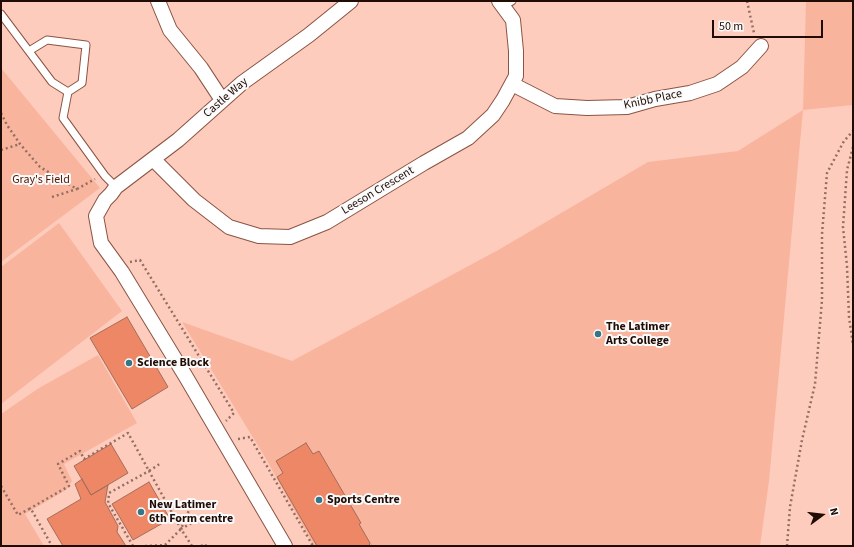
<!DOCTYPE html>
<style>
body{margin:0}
#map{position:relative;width:854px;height:547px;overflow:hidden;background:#feccbc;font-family:"Source Sans 3",sans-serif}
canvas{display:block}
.frame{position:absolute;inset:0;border:2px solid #200b05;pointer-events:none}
.north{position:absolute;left:802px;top:495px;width:40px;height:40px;-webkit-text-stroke:3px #fafafa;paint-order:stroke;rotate:75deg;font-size:11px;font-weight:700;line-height:16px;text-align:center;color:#200b05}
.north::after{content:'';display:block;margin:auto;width:14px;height:18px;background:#200b05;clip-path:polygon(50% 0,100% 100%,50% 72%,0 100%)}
.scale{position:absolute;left:712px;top:20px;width:111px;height:18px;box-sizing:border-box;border:2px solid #200b05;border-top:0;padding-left:5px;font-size:12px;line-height:14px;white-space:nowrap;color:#200b05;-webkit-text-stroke:3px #fafafa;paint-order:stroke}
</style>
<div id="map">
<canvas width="854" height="547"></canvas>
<div class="frame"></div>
<div class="north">N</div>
<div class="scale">50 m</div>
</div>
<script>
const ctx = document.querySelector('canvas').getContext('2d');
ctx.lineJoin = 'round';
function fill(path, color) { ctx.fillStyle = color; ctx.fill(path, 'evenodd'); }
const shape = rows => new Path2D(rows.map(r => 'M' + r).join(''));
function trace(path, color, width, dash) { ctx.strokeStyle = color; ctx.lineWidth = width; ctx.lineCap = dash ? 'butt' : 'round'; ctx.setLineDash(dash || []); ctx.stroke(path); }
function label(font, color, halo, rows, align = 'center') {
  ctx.font = font + ' "Source Sans 3",sans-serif'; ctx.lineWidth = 4; ctx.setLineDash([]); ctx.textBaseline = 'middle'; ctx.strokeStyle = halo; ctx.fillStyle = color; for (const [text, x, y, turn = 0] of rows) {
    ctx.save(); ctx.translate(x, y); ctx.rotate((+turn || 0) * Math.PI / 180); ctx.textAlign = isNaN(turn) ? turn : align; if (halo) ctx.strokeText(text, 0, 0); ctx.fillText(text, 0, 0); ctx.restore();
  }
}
fill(shape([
 [806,1,853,1,853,105,803,110,769,481,760,546,314,546,265,457,182,322,292,361,500,249,648,162,738,151,803,110],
 [1,68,100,188,1,262],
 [59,223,122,311,1,404,1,267],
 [98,355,137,423,64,464,72,481,66,490,25,514,44,546,1,546,1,414,39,388]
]), '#f9b49d');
const building = shape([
 [127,317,168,387,132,409,90,338,127,317],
 [306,443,313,454,319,451,361,523,359,524,370,543,369,546,317,546,277,477,283,473,276,461,306,443],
 [111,444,128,473,91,495,74,466,111,444],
 [82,479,91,495,108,485,105,502,118,526,117,532,126,546,63,546,47,519,81,499,75,484,82,479],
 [149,482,170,519,133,540,112,504,149,482]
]);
fill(building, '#ed8765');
trace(building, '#a46d5a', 1);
const lane = shape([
 [503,6,512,1],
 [1,14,52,82,68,92,63,118,105,176,116,187],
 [29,51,47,40,86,45,82,83,68,92]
]);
const street = shape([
 [158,1,170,30,201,68,222,100],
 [512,84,555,106,587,108,627,107,655,99,690,93,717,84,742,67,761,46],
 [153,159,194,200,229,227,259,236,290,237,327,222,424,163,468,138,493,115,503,100,516,76,516,51,513,20,499,1],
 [285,546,186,377,122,272,101,243,96,216,105,200,111,194,116,187,178,140,242,83,309,35,351,1]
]);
trace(lane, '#8a5443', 9);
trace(street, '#8a5443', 16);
trace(shape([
 [747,1,754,33],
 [1,113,7,125,20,144,40,167,77,189,95,179],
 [853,147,847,170,843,227,847,266,849,317,853,345],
 [1,150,20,144],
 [52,197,77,189],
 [130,262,140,260,234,413,226,421],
 [238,439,250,437,313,546],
 [1,486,18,515,29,509,31,509,52,546],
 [29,509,69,486,58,464,80,451,84,459,128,433,149,471,161,463],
 [133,546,108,503,109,493,149,471,181,529],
 [145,546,165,545,181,529,190,508],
 [192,546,181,529,197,520],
 [201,546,205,544,206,546],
 [371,546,372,546],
 [787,546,790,507,802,440,815,384,822,300,822,234,827,173,844,141,853,131]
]), '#936f63', 2.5, [2, 3]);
trace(lane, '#fff', 7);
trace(street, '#fff', 14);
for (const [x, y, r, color] of [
 [598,334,4,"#347588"],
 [129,363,4,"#347588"],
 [319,500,4,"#347588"],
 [141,512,4,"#347588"]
]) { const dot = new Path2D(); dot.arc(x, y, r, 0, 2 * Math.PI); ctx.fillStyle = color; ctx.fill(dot); trace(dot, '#fafafa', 1.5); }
label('12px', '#200b05', '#fafafa', [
 ["Castle Way",226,98,-41],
 ["Knibb Place",653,100,-12],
 ["Leeson Crescent",378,191,-31]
]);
label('12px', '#531400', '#fafafa', [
 ["Gray's Field",41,180]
]);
label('bold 12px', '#200b05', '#fafafa', [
 ["The Latimer",606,327],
 ["Arts College",606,341],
 ["Science Block",137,363],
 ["Sports Centre",327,500],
 ["New Latimer",149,505],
 ["6th Form centre",149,519]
], 'left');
</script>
